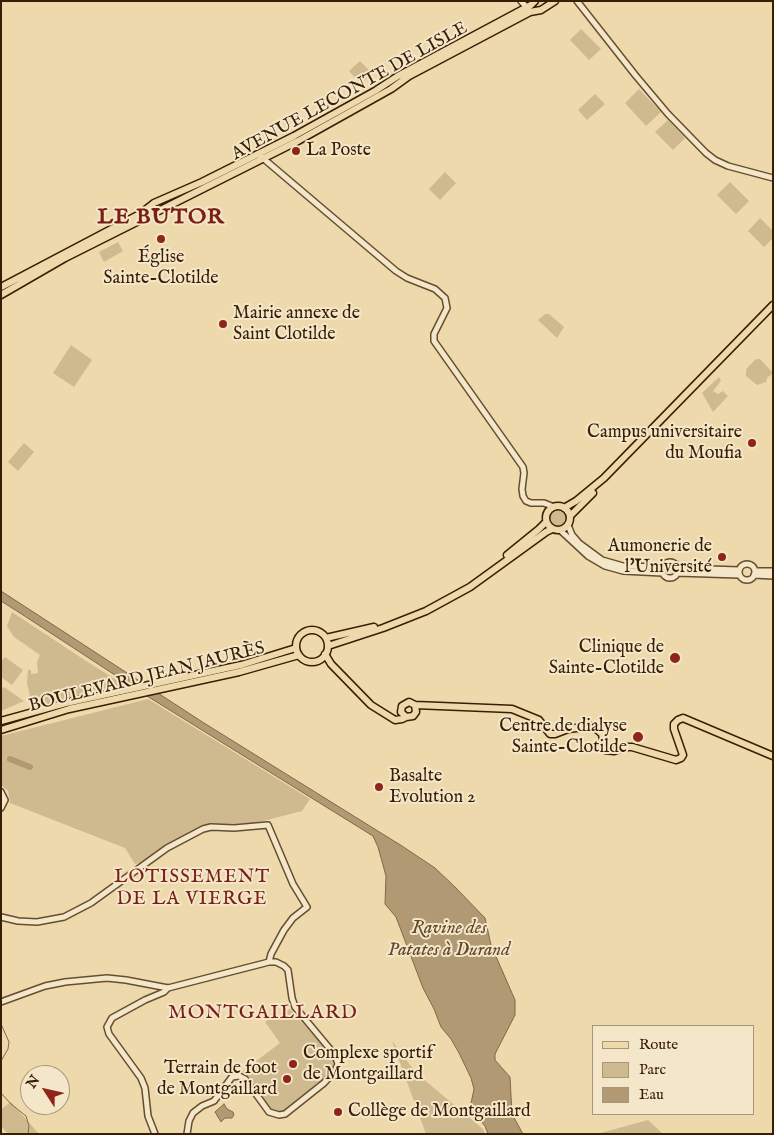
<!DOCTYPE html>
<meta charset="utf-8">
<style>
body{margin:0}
#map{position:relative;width:774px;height:1135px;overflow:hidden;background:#edd9ac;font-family:"IM FELL English",serif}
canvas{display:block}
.frame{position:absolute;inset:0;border:2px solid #3a1e04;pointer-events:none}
.legend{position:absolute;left:592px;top:1025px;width:162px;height:90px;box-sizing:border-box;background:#f3e6c9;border:1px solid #a9967a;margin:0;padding:6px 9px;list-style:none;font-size:15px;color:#3a1e04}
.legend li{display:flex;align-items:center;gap:10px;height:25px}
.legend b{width:25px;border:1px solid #a9967a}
.north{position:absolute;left:20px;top:1065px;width:50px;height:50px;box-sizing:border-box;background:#f3e6c9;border:1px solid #a9967a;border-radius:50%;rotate:305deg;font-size:14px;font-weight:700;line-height:20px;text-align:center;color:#3a1e04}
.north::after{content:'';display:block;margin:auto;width:18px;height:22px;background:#8f2418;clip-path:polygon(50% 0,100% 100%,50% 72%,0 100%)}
</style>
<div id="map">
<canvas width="774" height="1135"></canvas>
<div class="frame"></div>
<ul class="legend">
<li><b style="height:6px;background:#edd9ac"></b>Route</li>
<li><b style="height:14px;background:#cfb98f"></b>Parc</li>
<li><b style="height:14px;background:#b09973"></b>Eau</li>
</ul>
<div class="north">N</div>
</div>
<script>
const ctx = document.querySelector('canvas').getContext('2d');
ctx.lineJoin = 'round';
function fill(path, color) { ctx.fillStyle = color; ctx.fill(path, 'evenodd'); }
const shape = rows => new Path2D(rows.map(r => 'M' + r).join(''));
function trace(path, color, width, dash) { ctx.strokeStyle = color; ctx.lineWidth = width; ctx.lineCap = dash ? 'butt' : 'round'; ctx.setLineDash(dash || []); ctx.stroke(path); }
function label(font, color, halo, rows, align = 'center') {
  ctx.font = font + ' "IM FELL English",serif'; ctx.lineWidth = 4; ctx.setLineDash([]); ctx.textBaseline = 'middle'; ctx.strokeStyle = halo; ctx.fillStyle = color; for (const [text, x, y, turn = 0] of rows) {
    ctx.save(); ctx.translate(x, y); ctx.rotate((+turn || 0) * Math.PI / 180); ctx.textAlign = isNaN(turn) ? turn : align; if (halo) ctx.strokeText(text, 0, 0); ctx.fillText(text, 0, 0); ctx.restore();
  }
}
fill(shape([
 [581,29,601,49,589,60,570,40],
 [360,61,372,73,361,84,349,71],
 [639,89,661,112,646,126,625,103],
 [595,94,605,104,587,120,578,110],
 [668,120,685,138,673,150,655,132],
 [445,172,456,183,440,200,429,189],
 [730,182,749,201,736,214,717,195],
 [760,218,773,231,773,240,771,240,764,247,748,231],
 [118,242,123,251,104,262,99,252],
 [545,314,549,314,564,327,557,338,538,320],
 [71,345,92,360,74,387,53,373],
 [756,359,760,359,773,373,767,378,766,382,757,385,746,376,746,372,747,368],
 [719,377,721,381,713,391,718,394,723,391,728,396,713,412,702,393],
 [24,443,34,452,18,471,8,462],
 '548 519a10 10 0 1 1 20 0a10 10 0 1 1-20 0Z',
 [12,612,83,659,123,684,62,699,46,705,40,702,37,704,31,700,27,683,28,670,31,670,31,674,38,673,37,662,40,655,14,637,7,626],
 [294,650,295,653,271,661,1,727,1,724,54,709],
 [5,657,23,670,12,685,1,677,1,662],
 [4,687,24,701,1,711,1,689],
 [148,699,310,799,302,811,240,827,223,824,209,825,170,844,141,863,135,864,125,848,10,803,8,791,1,785,1,736],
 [290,1009,334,1058,333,1070,282,1112,271,1110,242,1072,280,1043,265,1022,276,1014,279,1017],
 [392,1041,416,1073,483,1129,485,1134,426,1134],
 [11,1102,39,1134,8,1134,1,1126,1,1109],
 [648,1120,663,1134,597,1134]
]), '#cfb98f');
const water = shape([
 [1,591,204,723,402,846,435,868,454,886,485,918,491,945,515,1000,515,1015,495,1054,495,1060,510,1077,512,1114,523,1134,488,1134,485,1126,470,1108,474,1089,471,1078,459,1053,451,1039,441,1027,434,1009,423,988,396,917,385,904,386,876,378,847,373,836,147,696,20,613,1,601,1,591],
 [224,1104,227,1109,233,1112,234,1115,232,1118,225,1118,221,1122,215,1112,224,1104]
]);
fill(water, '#b09973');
trace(water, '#816847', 1);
trace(shape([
 [1,1024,9,1042,8,1049,1,1061],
 [1,1093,11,1104,26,1116,29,1126,28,1134]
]), '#816847', 1);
trace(shape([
 [10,759,30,767]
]), '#b09973', 6);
const minor = shape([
 [521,1,529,10],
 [577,1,636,76,668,114,706,153,715,160,728,166,773,178],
 [258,154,396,271,407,278,435,289,445,298,447,308,434,334,434,341,523,467,524,473,522,489,523,496,526,501,531,503,544,503,554,507],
 [568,525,572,535,579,543,602,560,623,566,662,567],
 [560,530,588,556,605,566,623,571,662,573],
 '662 570a8 8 0 1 1 16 0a8 8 0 1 1-16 0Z',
 '739 572a8 8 0 1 1 16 0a8 8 0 1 1-16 0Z',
 [677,568,739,570],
 [755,571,773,571],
 [677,573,739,575],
 [754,575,773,576],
 [1,792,5,800,1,808],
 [1,917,18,921,37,922,64,917,91,903,167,848,203,829,211,827,234,828,268,825,293,884,307,907,293,918,284,930,271,954,269,962],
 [1,1002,45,986,65,982,107,978,126,980,168,988,269,962,276,962,284,966,288,970,292,998,295,1007,335,1055,338,1064,335,1071,324,1083,285,1114,279,1115,269,1112,245,1079,239,1076,232,1077,214,1101,202,1106,193,1113,189,1121,187,1134],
 [155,1134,148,1116,145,1088,141,1078,109,1034,107,1027,112,1018,145,1000,164,992,168,988]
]);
const major = shape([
 [1,287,140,214,154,203,202,182,294,136,375,91,398,76,531,5,535,1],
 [1,295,65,258,298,141,391,89,409,76,530,12,541,10,555,1],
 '546 518a12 12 0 1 1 24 0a12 12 0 1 1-24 0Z',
 [564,508,576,501,604,478,773,305],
 [570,516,593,493],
 [507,555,539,529,546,522],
 '296 646a16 16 0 1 1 32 0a16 16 0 1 1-32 0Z',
 [326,638,374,627],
 [328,646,383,628,426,611,470,587,546,532,552,529],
 [325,654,331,664,371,705,395,720,402,719,406,717],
 [415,705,416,712,413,716,406,717,401,712,402,706,409,702,415,705,512,709,539,720,550,734,555,734,568,729,593,726,602,734,605,750,614,751,625,747,632,747,676,760,681,758,683,755,674,729,674,724,678,720,683,718,773,756],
 [1,721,66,703,241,665,296,648],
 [1,730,69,709,239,672,299,655]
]);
trace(minor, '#674d2e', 8);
trace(major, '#3a1e04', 9);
trace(minor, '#f3e6c9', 5);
trace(major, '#edd9ac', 6);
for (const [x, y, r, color] of [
 [296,151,5,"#8f2418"],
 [161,239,5,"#8f2418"],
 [223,324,5,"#8f2418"],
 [752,443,5,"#8f2418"],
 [722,557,5,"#8f2418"],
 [675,658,6,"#8f2418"],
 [638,737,6,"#8f2418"],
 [379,787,5,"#8f2418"],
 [293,1064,5,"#8f2418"],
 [287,1079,5,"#8f2418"],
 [338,1112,5,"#8f2418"]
]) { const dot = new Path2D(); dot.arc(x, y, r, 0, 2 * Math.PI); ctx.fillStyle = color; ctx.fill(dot); trace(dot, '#f3e6c9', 2); }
label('18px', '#3a1e04', '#f3e6c9', [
 ["AVENUE LECONTE DE LISLE",350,92,-29],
 ["BOULEVARD JEAN JAURÈS",147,678,-14]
]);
label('18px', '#3a1e04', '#f3e6c9', [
 ["La Poste",306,151],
 ["Église",161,258,"center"],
 ["Sainte-Clotilde",161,279,"center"],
 ["Mairie annexe de",233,314],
 ["Saint Clotilde",233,335],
 ["Campus universitaire",742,433,"right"],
 ["du Moufia",742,454,"right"],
 ["Aumonerie de",712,547,"right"],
 ["l'Université",712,568,"right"],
 ["Clinique de",664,648,"right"],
 ["Sainte-Clotilde",664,669,"right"],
 ["Centre de dialyse",627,727,"right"],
 ["Sainte-Clotilde",627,748,"right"],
 ["Basalte",389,777],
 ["Evolution 2",389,798],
 ["Complexe sportif",303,1054],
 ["de Montgaillard",303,1075],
 ["Terrain de foot",277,1069,"right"],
 ["de Montgaillard",277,1090,"right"],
 ["Collège de Montgaillard",348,1112]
], 'left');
ctx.letterSpacing = '1px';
label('19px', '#7a1f14', '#f3e6c9', [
 ["LOTISSEMENT",192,878],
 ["DE LA VIERGE",192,900]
]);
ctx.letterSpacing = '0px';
label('italic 19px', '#63492b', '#f3e6c9', [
 ["Ravine des",449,929],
 ["Patates à Durand",449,951]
]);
ctx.letterSpacing = '1px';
label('20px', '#7a1f14', '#f3e6c9', [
 ["MONTGAILLARD",263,1014]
]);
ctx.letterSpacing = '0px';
ctx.letterSpacing = '1px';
label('bold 22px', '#7a1f14', '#f3e6c9', [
 ["LE BUTOR",161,218]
]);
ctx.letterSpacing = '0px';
</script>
